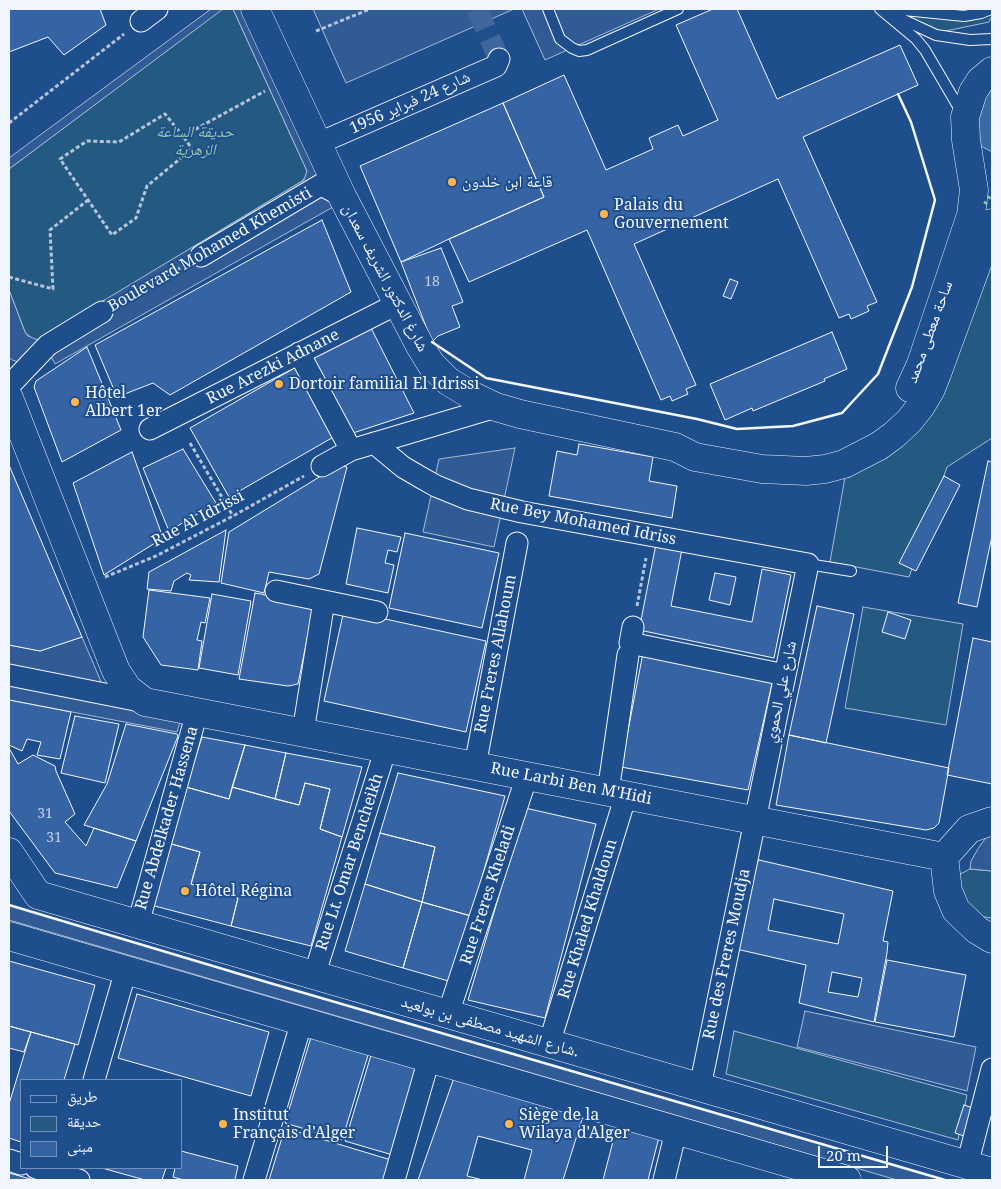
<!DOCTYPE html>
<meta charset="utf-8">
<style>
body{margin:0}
#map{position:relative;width:1001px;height:1189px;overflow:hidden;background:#1f4e8c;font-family:"Noto Serif","Noto Naskh Arabic",serif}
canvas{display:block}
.frame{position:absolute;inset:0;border:10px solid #f2f6ff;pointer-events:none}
.legend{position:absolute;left:20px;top:1079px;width:162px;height:90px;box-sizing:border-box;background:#1f4e8c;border:1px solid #7391ba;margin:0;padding:6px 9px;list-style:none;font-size:15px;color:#f2f6ff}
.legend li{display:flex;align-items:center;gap:10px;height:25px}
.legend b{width:25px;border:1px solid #7391ba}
.scale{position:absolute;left:818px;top:1146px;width:70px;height:22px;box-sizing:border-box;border:2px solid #f2f6ff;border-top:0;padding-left:6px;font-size:15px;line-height:18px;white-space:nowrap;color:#f2f6ff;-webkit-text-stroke:4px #1f4e8c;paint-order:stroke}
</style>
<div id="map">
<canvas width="1001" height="1189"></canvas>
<div class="frame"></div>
<ul class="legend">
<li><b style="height:6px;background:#1f4e8c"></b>طريق</li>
<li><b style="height:14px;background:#245a82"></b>حديقة</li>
<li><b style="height:14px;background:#3563a3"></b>مبنى</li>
</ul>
<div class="scale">20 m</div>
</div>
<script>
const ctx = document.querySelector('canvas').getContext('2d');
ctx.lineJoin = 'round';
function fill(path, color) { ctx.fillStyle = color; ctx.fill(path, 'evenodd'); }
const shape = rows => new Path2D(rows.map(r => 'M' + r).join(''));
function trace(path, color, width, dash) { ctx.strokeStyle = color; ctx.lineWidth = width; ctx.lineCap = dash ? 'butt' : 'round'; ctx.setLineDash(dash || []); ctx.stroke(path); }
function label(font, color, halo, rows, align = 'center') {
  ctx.font = font + ' "Noto Serif","Noto Naskh Arabic",serif'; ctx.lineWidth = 4; ctx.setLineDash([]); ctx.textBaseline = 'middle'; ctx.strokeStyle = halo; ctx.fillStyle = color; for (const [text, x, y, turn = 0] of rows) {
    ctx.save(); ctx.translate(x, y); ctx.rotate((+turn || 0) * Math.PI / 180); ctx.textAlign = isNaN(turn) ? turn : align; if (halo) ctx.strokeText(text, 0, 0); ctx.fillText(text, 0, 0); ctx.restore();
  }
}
const green = shape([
 [222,9,233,9,307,171,306,176,302,181,45,337,38,340,33,339,25,332,9,290,9,169,222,9],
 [882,9,992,9,992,16,989,22,941,32,882,9],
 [992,240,992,438,947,467,909,577,830,562,845,477,897,444,992,240],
 [863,607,963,624,946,725,845,708,863,607],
 [970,869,992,871,992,918,978,916,949,880,970,869],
 [734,1031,967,1095,958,1140,726,1074,734,1031]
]);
fill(green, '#245a82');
trace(green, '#a8bbd7', 1);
const parking = shape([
 [211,9,223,9,9,169,9,158,211,9],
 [233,9,242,9,333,207,55,364,47,349,21,363,12,360,9,357,9,290,25,332,28,336,38,340,304,180,307,171,233,9],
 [313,9,514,9,346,83,313,9],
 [522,9,659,9,545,60,522,9],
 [515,448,494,547,423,532,439,459,515,448],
 [82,637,108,698,180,722,177,732,9,700,9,645,40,651,82,637],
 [992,833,992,871,970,869,971,861,979,847,988,835,992,833],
 [9,905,263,981,945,1180,897,1180,9,920,9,905],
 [805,1011,976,1047,967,1091,797,1047,805,1011]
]);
fill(parking, '#305b95');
trace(parking, '#a8bbd7', 1);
const water = shape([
 [992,90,992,152,981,146,972,107,987,91,992,90]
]);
fill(water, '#3b69a3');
trace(water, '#a8bbd7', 1);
const building = shape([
 [9,9,100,9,106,25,64,55,48,37,9,52,9,9],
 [713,9,737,9,777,99,900,45,918,85,803,137,877,302,867,306,869,311,851,319,849,314,839,318,778,179,634,244,696,385,686,389,688,394,672,401,670,396,661,400,587,230,469,282,449,239,544,197,503,103,564,75,606,170,653,149,649,138,678,125,683,136,718,120,676,25,713,9],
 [503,103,544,197,449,239,401,262,360,166,503,103],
 [322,220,351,292,170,395,153,383,117,397,95,345,322,220],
 [441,248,463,302,452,306,460,327,438,336,432,342,401,262,441,248],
 [730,279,738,282,731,299,723,296,730,279],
 [369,324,414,413,350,434,307,356,369,324],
 [832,332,847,369,824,379,825,381,753,411,752,408,725,420,710,384,832,332],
 [87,347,121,430,62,462,34,387,36,381,87,347],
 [298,366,337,435,229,497,190,428,298,366],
 [579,444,653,457,649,481,677,486,672,518,549,496,557,451,577,455,579,444],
 [183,449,216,503,169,531,143,468,183,449],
 [132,452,163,538,104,575,73,483,132,452],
 [988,461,992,462,992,536,977,607,958,603,988,461],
 [9,465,82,637,40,651,9,645,9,465],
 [339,465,347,467,319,574,309,579,269,572,264,593,221,583,229,532,339,465],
 [944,476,960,485,916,571,899,563,944,476],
 [357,528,401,537,397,552,388,550,385,563,394,565,388,593,346,584,357,528],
 [226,530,219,582,189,580,191,575,187,573,174,581,171,591,147,589,149,572,226,530],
 [405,533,499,553,482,628,389,608,405,533],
 [656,544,682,549,671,606,752,622,762,569,791,575,774,658,639,630,656,544],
 [715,573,736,577,730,605,709,600,715,573],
 [149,590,210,598,205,623,201,622,197,640,202,641,198,670,161,665,143,637,149,590],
 [255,593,314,604,298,684,288,686,239,679,255,593],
 [212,594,251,601,238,675,199,668,212,594],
 [817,606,854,614,826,743,789,735,817,606],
 [344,610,486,641,466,732,324,701,344,610],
 [888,612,911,620,905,639,882,632,888,612],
 [973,638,992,642,992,784,947,775,973,638],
 [643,653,773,679,748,790,621,767,643,653],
 [9,700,71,712,60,759,37,755,41,742,27,739,22,751,9,745,9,700],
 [75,716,119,724,105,783,61,773,75,716],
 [126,724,177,734,178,736,136,841,84,825,107,784,126,724],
 [789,735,949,768,939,823,934,828,926,830,776,805,789,735],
 [202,737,245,745,229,799,186,787,202,737],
 [245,745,286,753,275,799,232,787,245,745],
 [9,748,18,764,33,755,55,766,56,771,75,814,65,822,86,846,94,828,136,841,117,888,55,873,9,811,9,748],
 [286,753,362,767,342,837,320,829,330,789,305,783,299,805,275,799,286,753],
 [398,773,505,796,471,916,422,902,435,847,380,833,398,773],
 [305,783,330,789,320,829,342,837,311,946,231,926,238,898,191,884,200,852,168,843,186,787,229,799,232,787,299,805,305,783],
 [525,808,596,824,545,1018,468,1000,525,808],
 [380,833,435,847,422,902,365,884,380,833],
 [168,843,200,852,191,884,238,898,231,926,151,905,168,843],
 [759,860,893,891,883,941,888,942,887,953,874,1022,799,1003,806,965,732,948,751,866,759,860],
 [774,899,844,914,838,944,768,930,774,899],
 [832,972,862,978,858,997,828,992,832,972],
 [365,884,422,902,403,968,345,951,365,884],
 [422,902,471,916,452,982,403,968,422,902],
 [887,960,966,975,954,1037,875,1022,887,960],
 [9,961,95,985,78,1045,9,1026,9,961],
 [137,994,269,1032,251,1096,118,1058,137,994],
 [9,1026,31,1032,24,1052,9,1048,9,1026],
 [31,1032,75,1044,64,1080,21,1080,21,1142,9,1138,9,1104,31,1032],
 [312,1034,369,1052,342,1140,285,1123,312,1034],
 [372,1052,429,1070,403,1158,345,1141,372,1052],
 [456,1072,584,1113,563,1180,524,1180,532,1150,478,1136,467,1176,483,1180,418,1180,456,1072],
 [964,1105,976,1109,967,1137,955,1133,964,1105],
 [617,1126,659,1137,648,1180,603,1180,617,1126],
 [285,1128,391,1160,385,1180,269,1180,285,1128],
 [181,1151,238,1166,235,1180,184,1180,173,1177,175,1168,181,1168,181,1151],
 [102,1168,166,1168,162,1180,145,1180,102,1168],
 [9,1173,34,1180,9,1180,9,1173]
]);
fill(building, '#3563a3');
trace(building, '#f2f6ff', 1);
trace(shape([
 [477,9,499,59]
]), '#3f679d', 21, [21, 11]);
const lane = shape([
 [548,9,560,39,572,48,579,51,587,50,678,9],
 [880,9,916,39,925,50,962,113],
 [894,9,964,16,981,13,991,9],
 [893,15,936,35,970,40,992,39],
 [808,564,851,571]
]);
const street = shape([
 [141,21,157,9],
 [317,144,496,66,499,59],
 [201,256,324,183,327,188,342,196],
 [299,353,351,450],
 [9,386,48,345,102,312],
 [150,429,397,304],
 [374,443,403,467,420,477,436,486,468,499,522,512,808,564,700,1087],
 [322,466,351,450,496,407],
 [276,591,377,612],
 [633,627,630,643,785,675],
 [9,675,145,702],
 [303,732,324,601],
 [475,766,517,543],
 [608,792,628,655],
 [138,924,197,712],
 [314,976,386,748],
 [448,1014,527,776],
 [549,1044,626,795],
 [94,1080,126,970],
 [9,1160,21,1164],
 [967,1165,992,1069],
 [36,1168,79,1180],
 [254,1180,302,1021],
 [394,1180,429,1059],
 [664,1180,676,1131]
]);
const secondary = shape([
 [255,9,342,196,420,346,431,364,448,381,469,394,496,407,520,414,675,447,695,457,762,469,806,471,825,469,844,464,879,446,894,435,909,421,921,406,931,389,938,371,992,223],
 [910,388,921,364,971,215,974,190,966,140,965,117,973,92,980,81,992,71],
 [9,398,116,671,128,689,145,702,944,857],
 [992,821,969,829,944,857,948,891,956,910,977,930,992,939],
 [9,852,38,895,992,1172]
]);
const primary = shape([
 [9,936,847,1180]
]);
trace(lane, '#f2f6ff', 12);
trace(street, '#f2f6ff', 23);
trace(secondary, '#f2f6ff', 29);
trace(primary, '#f2f6ff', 29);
trace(shape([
 [316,31,370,9],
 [9,123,124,34],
 [183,136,165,114,119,142,87,141,60,159,112,235,136,218,147,186,192,149,183,136,265,91],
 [9,277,53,289,50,230,88,200],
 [120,302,184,266],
 [190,443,233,516],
 [105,577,156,556,233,516,304,476],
 [637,606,646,558]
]), '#b3c4dc', 3, [4, 2.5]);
trace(lane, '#1f4e8c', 10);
trace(street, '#1f4e8c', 21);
trace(secondary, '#1f4e8c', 28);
trace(primary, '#1f4e8c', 28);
trace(shape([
 [985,204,992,193]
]), '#97c8a6', 4, [2.5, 4]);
trace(shape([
 [432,342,486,378,697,419,737,429,793,426,842,413,878,374,912,287,935,200,911,122,898,94],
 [9,905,263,981,945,1180]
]), '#f2f6ff', 2.5);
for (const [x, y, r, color] of [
 [452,182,5,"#ffb74d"],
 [604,214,5,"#ffb74d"],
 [279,384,5,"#ffb74d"],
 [75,402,5,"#ffb74d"],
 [185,891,5,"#ffb74d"],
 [223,1124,5,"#ffb74d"],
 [509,1124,5,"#ffb74d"]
]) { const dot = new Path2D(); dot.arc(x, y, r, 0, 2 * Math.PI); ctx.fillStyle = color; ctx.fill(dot); trace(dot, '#1f4e8c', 2); }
label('14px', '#c3d1e8', null, [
 ["18",432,282],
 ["31",45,814],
 ["31",54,838]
]);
label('16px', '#f2f6ff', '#1f4e8c', [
 ["شارع 24 فبراير 1956",410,103,-24],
 ["Boulevard Mohamed Khemisti",210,250,-30],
 ["شارغ الدكتور الشريف سعدان",385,278,62],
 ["ساحة معطى محمد",930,332,-70],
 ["Rue Arezki Adnane",273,367,-27],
 ["Rue Al Idrissi",198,519,-28],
 ["Rue Bey Mohamed Idriss",583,522,11],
 ["Rue Freres Allahoum",496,654,-79],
 ["شارع علي الحموي",781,692,-78],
 ["Rue Larbi Ben M'Hidi",571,784,11],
 ["Rue Abdelkader Hassena",167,818,-74],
 ["Rue Lt. Omar Bencheikh",350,862,-72],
 ["Rue Freres Kheladi",488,895,-72],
 ["Rue Khaled Khaldoun",588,919,-73],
 ["Rue des Freres Moudja",727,954,-78],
 ["شارع الشهيد مصطفى بن بولعيد.",490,1027,16]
]);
label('italic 16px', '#97c8a6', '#1f4e8c', [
 ["حديقة الساعة",195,132],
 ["الزهرية",195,150]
]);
label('16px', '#f2f6ff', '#1f4e8c', [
 ["قاعة ابن خلدون",462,182],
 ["Palais du",614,205],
 ["Gouvernement",614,223],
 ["Dortoir familial El Idrissi",289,384],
 ["Hôtel",85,393],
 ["Albert 1er",85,411],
 ["Hôtel Régina",195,891],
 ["Institut",233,1115],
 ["Français d'Alger",233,1133],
 ["Siège de la",519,1115],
 ["Wilaya d'Alger",519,1133]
], 'left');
</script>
